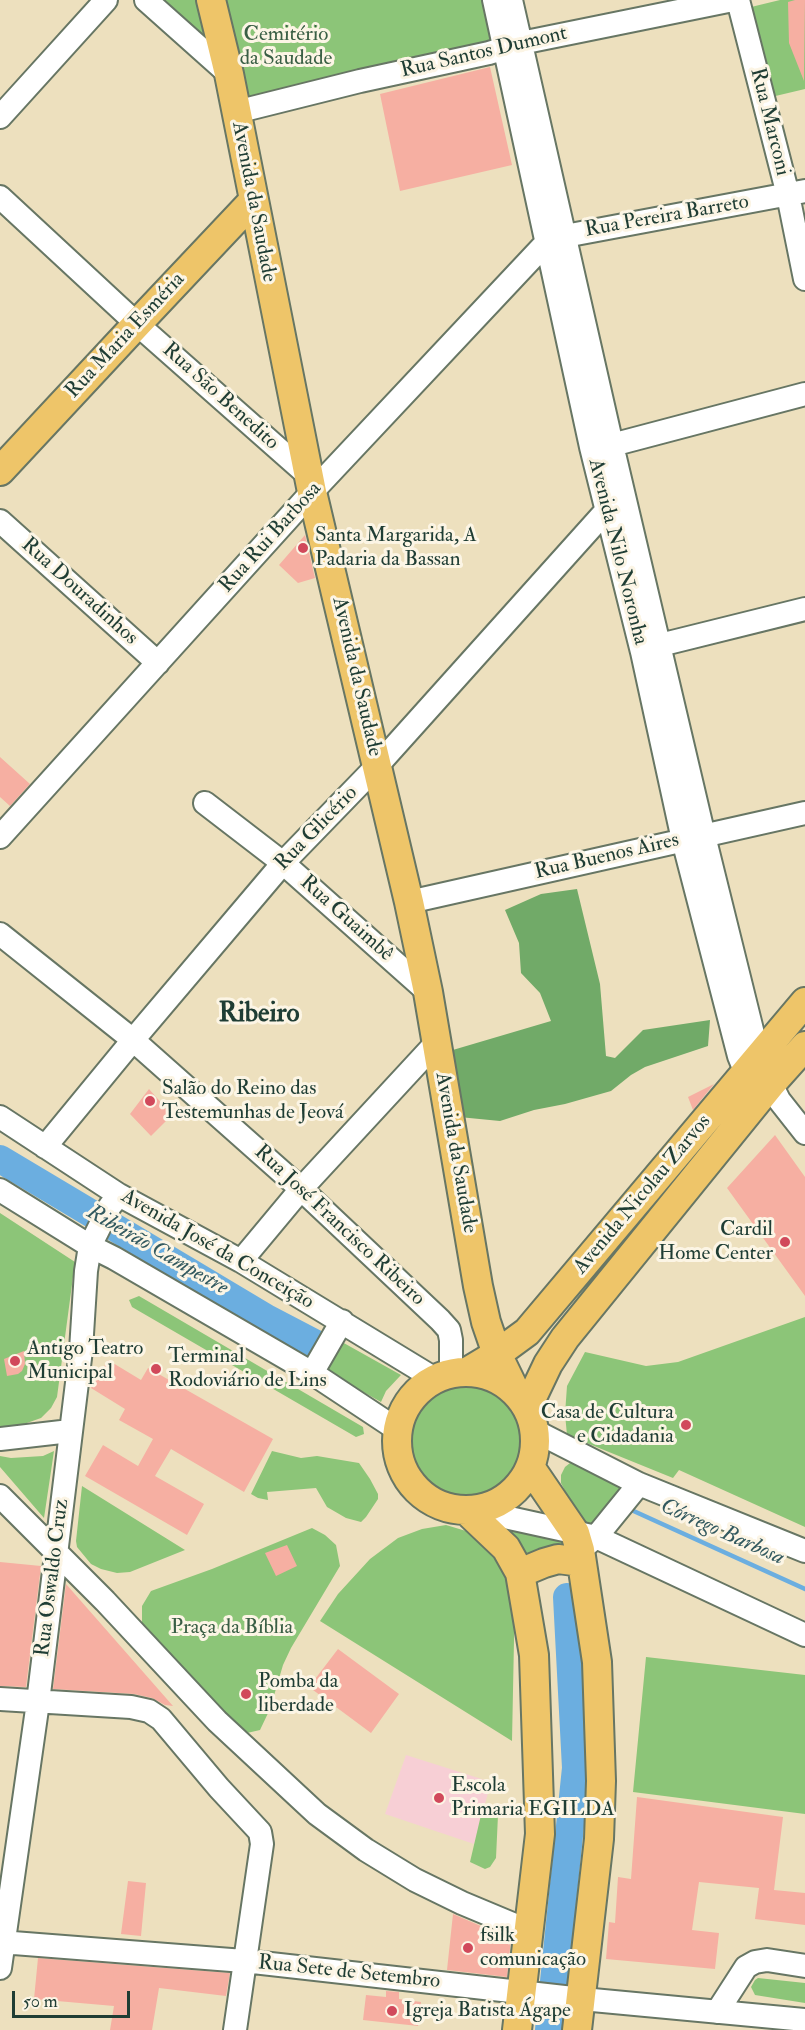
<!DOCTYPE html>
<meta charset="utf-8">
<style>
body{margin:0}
#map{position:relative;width:805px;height:2030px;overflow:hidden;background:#ede0be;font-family:"IM FELL Double Pica",serif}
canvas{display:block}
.scale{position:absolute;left:12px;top:1991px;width:118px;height:27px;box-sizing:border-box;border:3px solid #1f3d34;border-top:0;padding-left:8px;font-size:18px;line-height:21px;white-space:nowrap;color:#1f3d34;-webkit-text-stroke:4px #fcf5e5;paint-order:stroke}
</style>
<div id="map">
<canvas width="805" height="2030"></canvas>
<div class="scale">50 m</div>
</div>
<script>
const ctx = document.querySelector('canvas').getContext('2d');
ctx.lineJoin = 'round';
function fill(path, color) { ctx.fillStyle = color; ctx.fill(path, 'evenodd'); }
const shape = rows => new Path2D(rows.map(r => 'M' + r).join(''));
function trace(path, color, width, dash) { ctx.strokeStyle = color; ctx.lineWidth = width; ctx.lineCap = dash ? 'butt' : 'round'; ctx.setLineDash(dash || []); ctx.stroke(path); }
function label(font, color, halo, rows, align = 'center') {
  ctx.font = font + ' "IM FELL Double Pica",serif'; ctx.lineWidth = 6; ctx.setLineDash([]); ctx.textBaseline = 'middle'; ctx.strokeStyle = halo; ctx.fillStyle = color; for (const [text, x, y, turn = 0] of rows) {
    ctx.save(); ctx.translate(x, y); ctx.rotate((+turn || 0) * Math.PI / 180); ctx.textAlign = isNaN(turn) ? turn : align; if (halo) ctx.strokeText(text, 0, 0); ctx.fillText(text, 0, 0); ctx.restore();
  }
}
fill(shape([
 [406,1755,491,1782,474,1844,385,1814]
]), '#f7cfd5');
fill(shape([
 [148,0,203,0,221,64],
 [225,0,493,0,504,47,247,103],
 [780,0,805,0,805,89,767,98,747,8],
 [0,1213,75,1262,57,1397,51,1408,41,1418,24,1424,9,1426,0,1426],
 [139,1296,363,1427,364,1434,356,1437,132,1307,129,1300],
 [805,1317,805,1527,679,1470,673,1478,567,1435,565,1414,567,1386,585,1352,646,1366,678,1362],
 [342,1342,401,1375,386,1391,381,1402,326,1371],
 '411 1442a57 57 0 1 1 114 0a57 57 0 1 1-114 0Z',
 [54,1451,44,1518,0,1467,0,1456,11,1458,43,1456],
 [272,1451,301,1458,317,1456,359,1463,370,1479,378,1494,378,1499,366,1517,361,1522,346,1518,327,1507,316,1488,267,1492,268,1500,258,1498,251,1494],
 [579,1461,627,1481,590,1531,578,1516,561,1483,561,1475,565,1467,570,1463],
 [82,1486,185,1550,130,1572,117,1573,101,1569,91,1564,77,1547,76,1541],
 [446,1525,466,1531,487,1549,498,1561,515,1590,512,1741,320,1621,338,1594,370,1559,398,1538,422,1529],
 [499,1527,564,1538,569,1549,524,1564],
 [312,1528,325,1535,336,1545,340,1566,291,1648,283,1665,270,1709,260,1730,247,1733,236,1726,142,1624,142,1606,151,1591,212,1569],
 [646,1657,805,1675,805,1814,633,1792],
 [481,1815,498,1815,496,1858,490,1867,485,1869,470,1862],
 [758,1978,805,1983,805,2003,755,1995,751,1987,755,1980]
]), '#8cc578');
fill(shape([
 [577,889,600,984,606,1056,615,1058,643,1030,710,1020,708,1046,645,1067,631,1075,611,1091,565,1104,534,1110,500,1121,459,1117,446,1052,551,1021,540,993,521,973,519,943,505,910,541,894]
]), '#71aa68');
trace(shape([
 [627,1508,805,1589]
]), '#6baee0', 4.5);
trace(shape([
 [0,1159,268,1319,314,1343],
 [549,2030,576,1768,567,1597]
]), '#6baee0', 28);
fill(shape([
 [795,0,805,0,804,81,789,43,788,2],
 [490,67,512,165,400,191,380,94],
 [305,535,315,578,298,583,279,565],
 [0,757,30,784,10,806,0,797],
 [714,1084,693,1110,688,1097],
 [149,1089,172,1115,151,1136,130,1114],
 [775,1135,805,1177,805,1296,727,1188],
 [24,1351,25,1364,22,1371,18,1374,7,1376,4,1359],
 [108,1360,141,1380,148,1368,273,1439,244,1492,171,1449,155,1476,204,1504,187,1535,85,1476,103,1445,138,1466,153,1439,119,1420,125,1409,91,1388],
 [287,1545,297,1566,276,1576,265,1553],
 [0,1562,41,1566,26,1687,0,1686],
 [66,1584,173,1706,165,1705,152,1698,134,1694,53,1689],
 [338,1649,399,1694,371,1733,309,1687],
 [637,1797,783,1817,774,1890,805,1893,805,1925,755,1919,759,1888,699,1882,692,1930,719,1933,715,1969,606,1959,609,1922,615,1923,618,1877,631,1879],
 [128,1881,146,1883,141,1936,121,1934],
 [453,1914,511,1939,507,1977,447,1970],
 [38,1958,230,1973,226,1996,159,1988,152,2030,110,2030,114,2006,34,1999],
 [386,1991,399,1992,399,1999,421,2002,418,2026,363,2020,366,1995,386,1997]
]), '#f6afa2');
const minor = shape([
 [146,0,229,74],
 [494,0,591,447,642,652,683,840,739,1056,746,1073,756,1084],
 [511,0,612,445,704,836,755,1042,758,1058,779,1100,805,1133],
 [738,0,788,195,805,279],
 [236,112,360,81,489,53,521,43,733,0],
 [0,117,106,0],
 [0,197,137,324,308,475],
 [598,446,612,445,805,394],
 [0,521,158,663],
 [647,651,660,645,805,609],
 [205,803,283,863,428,992],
 [0,837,312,492,546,243,565,236,805,191],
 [409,902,805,813],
 [0,934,133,1040,301,1189,440,1320,449,1330,451,1340,451,1374],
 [0,1117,119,1195,241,1261,435,1379],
 [45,1147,133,1040,283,863,377,766,614,502],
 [0,1190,90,1246,114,1258,312,1373,398,1430],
 [241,1261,301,1189,436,1043],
 [312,1373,342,1321],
 [535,1431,639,1484,805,1551],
 [0,1439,70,1431],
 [0,1496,105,1601,217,1721,317,1814,366,1850,415,1880,462,1903,529,1931],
 [473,1510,596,1537,805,1635],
 [585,1546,596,1537,639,1484],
 [0,1699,131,1707,149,1711,161,1719,219,1788,260,1832,262,1844,235,2030],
 [0,1942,244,1961,582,1999,805,2020],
 [0,1968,38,1702,81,1350,86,1271,90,1246,110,1206,119,1195],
 [717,2012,746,1967,755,1962,767,1960,805,1966]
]);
const major = shape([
 [211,0,229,74,312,492,409,902,428,992,478,1286,486,1322,497,1354,516,1393],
 [0,471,137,324,253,201],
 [467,1372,497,1354,527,1332,805,1002],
 '397 1441a69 69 0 1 1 138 0a69 69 0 1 1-138 0Z',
 [527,1408,548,1364,565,1338,771,1084,805,1046],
 [530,1467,575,1533,580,1550,597,1662,601,1781,599,1839,577,2030],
 [466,1510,506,1548,520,1573,534,1655,540,1834,517,2030],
 [520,1573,544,1563,558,1559,581,1562]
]);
trace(minor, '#677664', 26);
trace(major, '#677664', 32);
trace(minor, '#fff', 22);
trace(major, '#eec569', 28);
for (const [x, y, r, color] of [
 [303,548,6,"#d1495b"],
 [150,1101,6,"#d1495b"],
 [785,1242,6,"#d1495b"],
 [15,1361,6,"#d1495b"],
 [156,1369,6,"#d1495b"],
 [686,1425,6,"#d1495b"],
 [246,1694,6,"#d1495b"],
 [439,1798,6,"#d1495b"],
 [468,1948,6,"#d1495b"],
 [392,2011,6,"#d1495b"]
]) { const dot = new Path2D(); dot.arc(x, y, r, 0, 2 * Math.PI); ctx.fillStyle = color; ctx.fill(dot); trace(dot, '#fcf5e5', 2); }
label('21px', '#3a5f45', '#fcf5e5', [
 ["Cemitério",286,35],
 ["da Saudade",286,59],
 ["Praça da Bíblia",232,1628]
]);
label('21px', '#1f3d34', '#fcf5e5', [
 ["Rua Santos Dumont",484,53,-13],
 ["Rua Marconi",769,122,76],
 ["Avenida da Saudade",253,202,79],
 ["Rua Pereira Barreto",667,217,-10],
 ["Rua Maria Esméria",126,336,-47],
 ["Rua São Benedito",220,397,42],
 ["Rua Rui Barbosa",271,538,-48],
 ["Avenida Nilo Noronha",617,552,76],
 ["Rua Douradinhos",79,592,42],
 ["Avenida da Saudade",356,677,77],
 ["Rua Glicério",317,829,-46],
 ["Rua Buenos Aires",607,857,-13],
 ["Rua Guaimbê",346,919,42],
 ["Avenida da Saudade",455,1153,80],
 ["Avenida Nicolau Zarvos",643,1195,-50],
 ["Rua José Francisco Ribeiro",339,1226,43],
 ["Avenida José da Conceição",217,1250,30],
 ["Rua Oswaldo Cruz",53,1578,-83],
 ["Rua Sete de Setembro",349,1973,6]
]);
label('21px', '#1f3d34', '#fcf5e5', [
 ["Santa Margarida, A",315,536],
 ["Padaria da Bassan",315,560],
 ["Salão do Reino das",162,1089],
 ["Testemunhas de Jeová",162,1113],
 ["Cardil",773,1230,"right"],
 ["Home Center",773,1254,"right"],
 ["Antigo Teatro",27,1349],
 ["Municipal",27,1373],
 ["Terminal",168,1357],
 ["Rodoviário de Lins",168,1381],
 ["Casa de Cultura",674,1413,"right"],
 ["e Cidadania",674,1437,"right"],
 ["Pomba da",258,1682],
 ["liberdade",258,1706],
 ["Escola",451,1786],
 ["Primaria EGILDA",451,1810],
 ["fsilk",480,1936],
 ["comunicação",480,1960],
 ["Igreja Batista Ágape",404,2011]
], 'left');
label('italic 22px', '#32595f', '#fcf5e5', [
 ["Ribeirão Campestre",157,1251,30],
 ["Córrego Barbosa",722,1533,24]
]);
label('bold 27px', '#1f3d34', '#fcf5e5', [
 ["Ribeiro",259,1015]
]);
</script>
